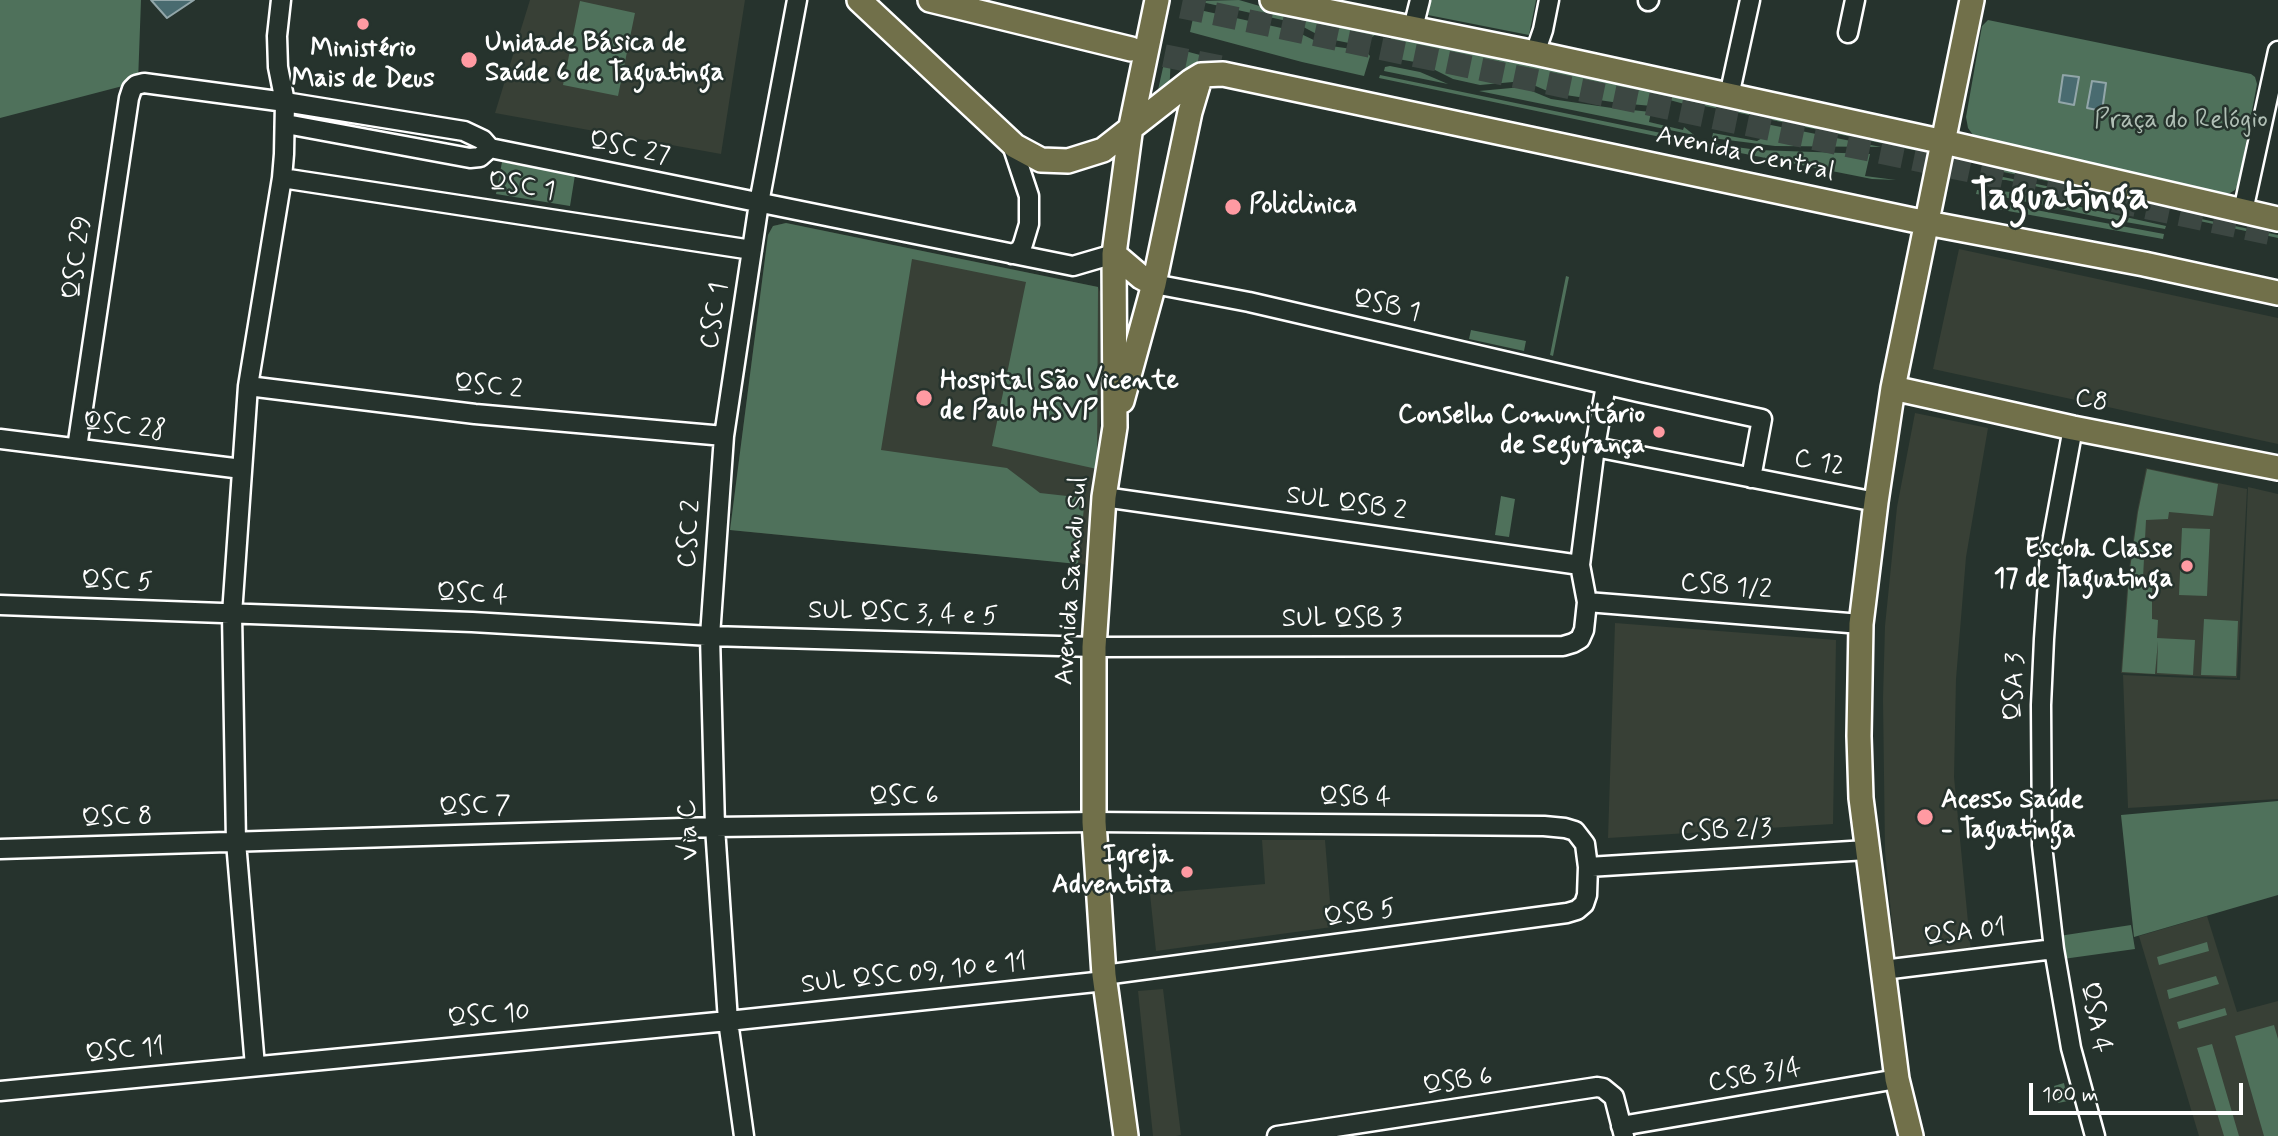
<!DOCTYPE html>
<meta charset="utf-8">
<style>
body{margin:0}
#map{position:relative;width:2278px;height:1136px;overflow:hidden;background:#26332d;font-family:Mynerve,sans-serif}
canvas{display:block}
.scale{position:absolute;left:2029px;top:1083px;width:214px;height:32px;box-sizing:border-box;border:4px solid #fff;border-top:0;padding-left:9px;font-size:21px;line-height:24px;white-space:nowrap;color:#fff;-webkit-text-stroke:5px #26332d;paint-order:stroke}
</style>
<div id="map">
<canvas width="2278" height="1136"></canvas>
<div class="scale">100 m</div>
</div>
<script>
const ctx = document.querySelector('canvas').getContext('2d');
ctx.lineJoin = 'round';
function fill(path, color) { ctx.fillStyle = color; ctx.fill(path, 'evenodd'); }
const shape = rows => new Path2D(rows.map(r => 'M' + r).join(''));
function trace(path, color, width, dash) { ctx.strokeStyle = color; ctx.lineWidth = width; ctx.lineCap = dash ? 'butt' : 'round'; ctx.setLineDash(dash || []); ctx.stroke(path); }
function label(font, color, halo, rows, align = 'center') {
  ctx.font = font + ' Mynerve,sans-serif'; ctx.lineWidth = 5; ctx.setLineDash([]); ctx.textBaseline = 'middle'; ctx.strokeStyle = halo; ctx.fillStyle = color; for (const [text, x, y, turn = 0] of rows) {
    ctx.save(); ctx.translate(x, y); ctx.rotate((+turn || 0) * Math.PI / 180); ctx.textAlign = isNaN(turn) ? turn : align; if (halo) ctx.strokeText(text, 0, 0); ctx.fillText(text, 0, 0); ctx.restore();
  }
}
fill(shape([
 [530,0,745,0,721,154,495,113],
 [786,223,1098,287,1105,303,1106,327,1091,565,730,530,768,235,773,226],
 [1959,249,2278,318,2278,444,1933,369],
 [1915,413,1988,428,1966,557,1956,679,1954,777,1971,953,1896,964,1885,851,1883,699,1885,626,1897,507],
 [2146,468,2247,489,2237,678,2121,673,2128,576,2137,512],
 [2248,487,2278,494,2278,799,2128,808,2123,675,2240,680],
 [1615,623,1836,640,1833,824,1608,838],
 [1262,840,1325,840,1332,927,1156,951,1150,894,1265,884],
 [2207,916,2237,1012,2278,1001,2278,1136,2199,1136,2139,936],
 [1163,989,1181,1135,1176,1136,1153,1136,1138,991]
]), '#384036');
fill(shape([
 [0,0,141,0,138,82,0,118],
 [1239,0,1270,9,1376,31,1375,35,1369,39,1354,44,1324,38,1296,23,1197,1],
 [1431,0,1536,0,1529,35,1428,15],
 [580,1,635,13,618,96,563,85],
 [1195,9,1295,31,1324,45,1352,49,1363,48,1370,56,1364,76,1302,62,1190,32],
 [1988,20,2251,74,2255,77,2257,84,2238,185,2235,190,2230,193,2223,193,1987,143,1973,135,1968,128,1966,117,1982,26],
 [1392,34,1574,75,1750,112,1749,115,1700,105,1688,105,1655,96,1652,106,1619,103,1552,93,1524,81,1480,85,1453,79,1421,63,1392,58,1388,54],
 [1185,51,1287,78,1287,79,1183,86],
 [1171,55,1169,97,1154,108,1164,63],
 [1390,66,1420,72,1448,84,1384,71,1385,67],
 [1380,75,1690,139,1689,143,1379,78],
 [1522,87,1551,99,1612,108,1651,112,1649,122,1683,130,1684,127,1694,135,1479,91],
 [1768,115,1932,150,1932,154,1767,119],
 [1766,124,1881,147,1775,146,1712,138,1713,133,1757,141,1764,137],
 [1706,143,1758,150,1870,154,1865,176,1896,180,1872,179,1705,146],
 [502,162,575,175,570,206,496,194],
 [1700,162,1921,208,1920,216,1699,165],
 [1985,164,2169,203,2168,206,1984,168],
 [1984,173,2166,211,2166,214,2006,180,1982,179],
 [1977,190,2013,192,2166,226,2165,229,2103,218,1989,194,1989,196,1976,194],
 [1988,201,2164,234,2163,239,1986,207],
 [2182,215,2278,235,2278,238,2181,217],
 [786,223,1098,287,1097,469,992,446,1026,282,912,259,881,450,1007,468,1040,493,1085,498,1078,564,730,530,768,235,773,226],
 [1566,276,1569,277,1553,356,1550,355],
 [1471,330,1526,341,1524,351,1469,339],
 [2147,469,2218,484,2213,516,2169,512,2168,519,2146,520,2143,578,2152,580,2152,619,2158,620,2157,638,2195,640,2193,675,2157,673,2158,641,2155,674,2122,672,2129,576,2138,512],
 [1501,496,1515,499,1509,537,1495,535],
 [2182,528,2210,529,2207,596,2179,595],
 [2204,619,2238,621,2236,676,2201,675],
 [2278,801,2278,895,2134,937,2121,815],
 [2131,925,2135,949,2063,959,2059,936],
 [2207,942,2209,951,2159,965,2157,957],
 [2216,976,2219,984,2169,999,2167,990],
 [2225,1008,2227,1015,2179,1029,2177,1022],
 [2274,1025,2278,1039,2278,1136,2264,1136,2235,1036],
 [2212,1044,2239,1136,2224,1136,2197,1048],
 [2064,1083,2068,1101,2058,1103,2054,1086]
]), '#4f715b');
const water = shape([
 [151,0,194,0,167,18,151,0],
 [2063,75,2079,77,2074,105,2059,102,2063,75],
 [2092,81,2106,83,2102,111,2087,108,2092,81]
]);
fill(water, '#496b70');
trace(water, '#92a6a9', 2);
trace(shape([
 [1148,0,2278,235],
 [1131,49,1231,69]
]), '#3c4742', 23, [23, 11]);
const minor = shape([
 [1648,1,1649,0],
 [1413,28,1420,0],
 [1848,33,1855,0],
 [1535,53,1543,30,1549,0],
 [1729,96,1750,0],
 [286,124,470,158,480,157,490,148],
 [1011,142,1029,196,1029,224,1023,244,1020,250,1012,254],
 [282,178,752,250],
 [2243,211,2278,51],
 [1154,284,1249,302,1638,392,1762,419,1751,478],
 [248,386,475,414,724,436],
 [2073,428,2050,553,2044,639,2041,705,2042,845,2054,949,2071,1048,2095,1136],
 [0,439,242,469],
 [1595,447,1876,502],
 [77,448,129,98,132,89,136,85,144,83,285,102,464,131,483,140,490,148,1073,266,1114,254],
 [1104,497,1580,565],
 [1587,602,1861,624],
 [0,605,472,622,710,636,1094,647,1563,646,1573,643,1580,639,1584,630,1587,602,1580,565,1595,447,1606,385],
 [0,849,715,827,1094,822,1544,826,1565,828,1575,831,1585,844,1588,867,1587,895,1584,904,1577,910,1567,913,1104,975],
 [1588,867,1867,850],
 [1883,970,2054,949],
 [255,1066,236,842,232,614,248,386,282,178,284,154,285,102,278,67,277,36,281,0],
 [0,1091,728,1021,1105,981],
 [1621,1126,1897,1079],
 [744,1136,728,1021,715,827,710,636,724,436,759,203,797,0],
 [1277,1136,1597,1087,1603,1088,1614,1097,1624,1136]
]);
const major = shape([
 [859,0,1015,146,1041,160,1068,161,1103,150,1191,81,1201,75,1223,74,1927,223,2144,264,2278,293],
 [930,0,1131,49],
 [1272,0,1535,53,1944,142,2278,219],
 [1114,254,1141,277,1154,284],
 [1893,388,2073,428,2278,468],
 [1122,401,1154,284,1190,112,1201,75],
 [1126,1136,1104,975,1094,822,1094,647,1104,497,1115,427,1114,254,1131,126,1157,0],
 [1911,1136,1897,1079,1861,798,1859,736,1861,624,1876,502,1893,388,1972,0]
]);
trace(minor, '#fff', 23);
trace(major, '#fff', 28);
trace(minor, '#26332d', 18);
trace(major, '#71704a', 23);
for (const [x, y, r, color] of [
 [363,24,7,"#ff9aa2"],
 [469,60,9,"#ff9aa2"],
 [1233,207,9,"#ff9aa2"],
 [924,398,9,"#ff9aa2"],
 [1659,432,7,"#ff9aa2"],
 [2187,566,7,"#ff9aa2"],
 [1925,817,9,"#ff9aa2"],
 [1187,872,7,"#ff9aa2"]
]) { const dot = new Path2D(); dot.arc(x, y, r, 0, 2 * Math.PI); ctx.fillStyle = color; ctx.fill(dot); trace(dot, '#26332d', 2.5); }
label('bold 26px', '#fff', '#26332d', [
 ["Unidade Básica de",485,45],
 ["Saúde 6 de Taguatinga",485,75],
 ["Ministério",363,51,"center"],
 ["Mais de Deus",363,81,"center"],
 ["Policlinica",1249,207],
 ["Hospital São Vicente",940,383],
 ["de Paulo HSVP",940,413],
 ["Conselho Comunitário",1645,417,"right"],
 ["de Segurança",1645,447,"right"],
 ["Escola Classe",2173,551,"right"],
 ["17 de Taguatinga",2173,581,"right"],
 ["Acesso Saúde",1941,802],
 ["- Taguatinga",1941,832],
 ["Igreja",1173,857,"right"],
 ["Adventista",1173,887,"right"]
], 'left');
label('26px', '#b0bfb5', '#26332d', [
 ["Praça do Relógio",2181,122]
]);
label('26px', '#fff', '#26332d', [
 ["QSC 27",629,150,12],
 ["Avenida Central",1745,155,12],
 ["QSC 1",521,188,9],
 ["QSC 29",79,258,-82],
 ["QSB 1",1386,307,13],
 ["CSC 1",716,316,-81],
 ["QSC 2",488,388,6],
 ["C8",2091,402,11],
 ["QSC 28",124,428,7],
 ["C 12",1819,464,11],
 ["SUL QSB 2",1346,505,8],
 ["CSC 2",691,534,-86],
 ["Avenida Samdu Sul",1073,581,-86],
 ["QSC 5",117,583,2],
 ["CSB 1/2",1726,588,5],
 ["QSC 4",472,596,3],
 ["SUL QSC 3, 4 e 5",903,615,2],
 ["SUL QSB 3",1342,621],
 ["QSA 3",2016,687,-88],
 ["QSC 6",904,798,-1],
 ["QSB 4",1355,799,1],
 ["QSC 7",475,808,-2],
 ["QSC 8",117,819,-2],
 ["Via C",690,830,-93],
 ["CSB 2/3",1726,832,-3],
 ["QSB 5",1360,915,-8],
 ["QSA 01",1965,934,-7],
 ["SUL QSC 09, 10 e 11",914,975,-6],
 ["QSC 10",489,1017,-5],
 ["QSA 4",2094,1018,79],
 ["QSC 11",125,1052,-6],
 ["CSB 3/4",1755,1077,-10],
 ["QSB 6",1458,1083,-9]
]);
label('bold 40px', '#fff', '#26332d', [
 ["Taguatinga",2060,200]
]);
</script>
